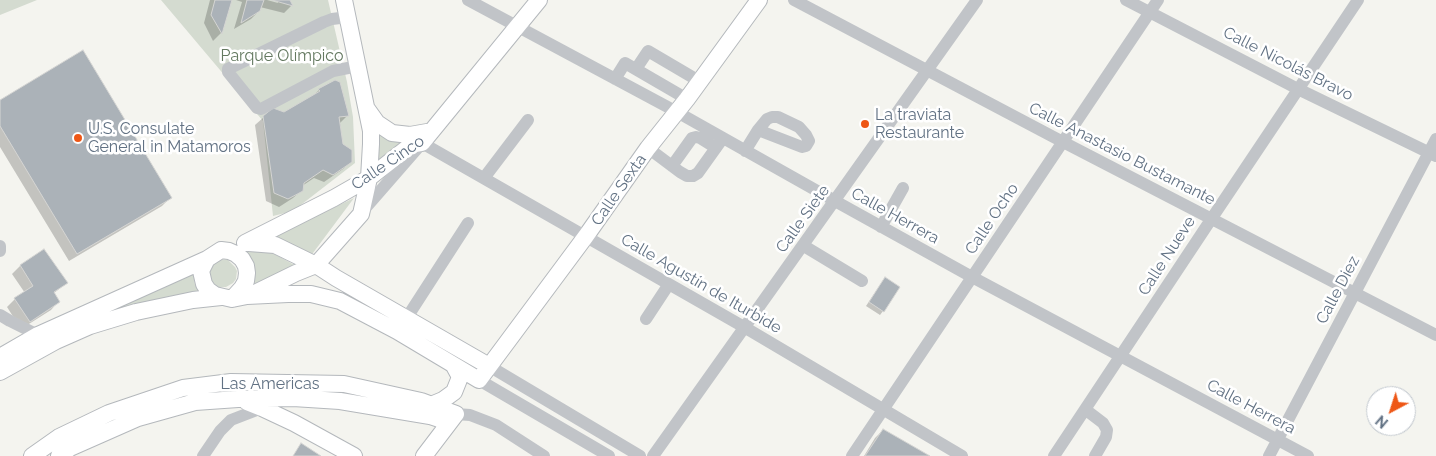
<!DOCTYPE html>
<meta charset="utf-8">
<style>
body{margin:0}
#map{position:relative;width:1436px;height:456px;overflow:hidden;background:#f4f4ef;font-family:Raleway,sans-serif}
canvas{display:block}
.north{position:absolute;left:1366px;top:386px;width:50px;height:50px;box-sizing:border-box;background:#fff;border:1px solid #c0c6cd;border-radius:50%;rotate:220deg;font-size:14px;font-weight:700;line-height:20px;text-align:center;color:#617183}
.north::after{content:'';display:block;margin:auto;width:18px;height:22px;background:#ee5716;clip-path:polygon(50% 0,100% 100%,50% 72%,0 100%)}
</style>
<div id="map">
<canvas width="1436" height="456"></canvas>
<div class="north">N</div>
</div>
<script>
const ctx = document.querySelector('canvas').getContext('2d');
ctx.lineJoin = 'round';
function fill(path, color) { ctx.fillStyle = color; ctx.fill(path, 'evenodd'); }
const shape = rows => new Path2D(rows.map(r => 'M' + r).join(''));
function trace(path, color, width, dash) { ctx.strokeStyle = color; ctx.lineWidth = width; ctx.lineCap = dash ? 'butt' : 'round'; ctx.setLineDash(dash || []); ctx.stroke(path); }
function label(font, color, halo, rows, align = 'center') {
  ctx.font = font + ' Raleway,sans-serif'; ctx.lineWidth = 5; ctx.setLineDash([]); ctx.textBaseline = 'middle'; ctx.strokeStyle = halo; ctx.fillStyle = color; for (const [text, x, y, turn = 0] of rows) {
    ctx.save(); ctx.translate(x, y); ctx.rotate((+turn || 0) * Math.PI / 180); ctx.textAlign = isNaN(turn) ? turn : align; if (halo) ctx.strokeText(text, 0, 0); ctx.fillText(text, 0, 0); ctx.restore();
  }
}
fill(shape([
 [0,0,37,0,0,15],
 [161,0,328,0,347,82,353,117,355,163,293,211,273,216,263,121],
 [376,130,407,143,374,169],
 [354,198,310,257,268,239],
 [250,250,269,251,298,267,269,279,257,283,250,283,241,252],
 [219,259,228,260,235,267,237,271,236,279,233,283,226,287,218,287,211,283,208,269],
 [193,271,195,285,200,290,99,313]
]), '#d4dbd0');
fill(shape([
 [210,0,231,0,221,33,213,41,204,23],
 [236,0,267,0,278,3,277,0,288,0,291,6,284,13,260,7,259,11,251,19,234,29,242,2],
 [319,90,348,115,340,123,342,145,351,161,343,169,324,182,314,178,302,186,302,190,293,198,279,207,266,201,255,125,264,117,284,113,311,98],
 [0,101,170,198,162,206,69,261,0,147],
 [44,250,66,283,53,294,58,302,51,310,21,329,7,307,15,299,25,293,12,274,20,266],
 [882,282,883,311,880,315,866,306],
 [883,430,927,456,864,456,875,438]
]), '#0003');
const building = shape([
 [215,0,232,0,222,34,211,15,215,0],
 [247,0,264,0,260,11,241,23,247,0],
 [272,0,290,0,293,6,272,0],
 [83,50,172,198,77,254,0,126,0,100,83,50],
 [335,80,340,82,349,116,339,117,343,144,352,150,352,162,333,175,323,170,304,183,303,191,288,199,274,193,263,116,273,108,284,112,320,91,318,89,335,80],
 [44,249,68,283,54,292,60,302,30,322,14,298,33,286,20,265,44,249],
 [885,277,900,287,884,312,869,302,885,277],
 [883,429,930,456,865,456,883,429],
 [301,443,321,456,293,456,301,443]
]);
fill(building, '#abb2b8');
trace(building, '#d5d5d3', 1);
const major = shape([
 [367,109,377,123,392,133,410,135,427,132],
 [245,243,334,198,369,178,411,145,422,143,539,0],
 [249,243,275,245,316,265,336,278,489,366],
 [255,293,296,273,316,265,361,214,369,178,371,144,371,131,344,0],
 [232,299,247,296,288,294,311,294,340,301,397,331,479,380,586,236,648,148,687,99,759,0],
 [0,357,38,335,207,259,221,250,229,251,236,254,242,259,246,266,247,273,246,281,242,288,232,299,215,295,208,290,204,284,201,271,207,259],
 [0,372,56,341,90,326,136,312,193,300,221,297],
 [247,402,262,408,294,423,354,456],
 [431,405,443,400,454,392,460,377,454,366],
 [32,456,59,437,109,413,183,388,231,382,344,384,421,401,456,414,424,456],
 [59,456,70,448,138,418,195,402,238,399,293,398,340,401,430,416,439,419,448,424]
]);
trace(major, '#b4b8bc', 18);
trace(shape([
 [468,0,677,112,835,201,972,277,1308,456],
 [794,0,1063,142,1436,335],
 [1126,0,1298,89,1436,156],
 [348,17,332,19,324,22,228,69,228,72,257,108,261,109,333,71,358,66],
 [636,69,648,51,699,81],
 [615,79,625,63,687,99],
 [648,148,680,172,687,176,693,176,698,173,723,138],
 [745,151,758,130,767,119,772,117,778,117,799,127,806,135,809,141,806,146,802,147,758,130],
 [672,166,692,138,696,137,700,138,716,148],
 [484,178,528,120],
 [361,213,422,143,744,327,962,456],
 [881,227,903,188],
 [0,246,0,251],
 [804,246,862,281],
 [0,315,10,321,38,335],
 [406,319,468,223],
 [646,319,669,284],
 [489,366,640,456],
 [479,380,609,456],
 [1086,410,1103,423,1107,430,1106,437,1095,456],
 [456,414,470,415,496,425,544,456],
 [203,456,220,431,231,420,262,408],
 [653,456,977,0],
 [852,456,1158,0],
 [1054,456,1212,218,1358,0],
 [1269,456,1436,139]
]), '#c1c4c8', 12);
trace(major, '#fff', 16);
for (const [x, y, r, color] of [
 [865,124,5,"#ee5716"],
 [78,138,5,"#ee5716"]
]) { const dot = new Path2D(); dot.arc(x, y, r, 0, 2 * Math.PI); ctx.fillStyle = color; ctx.fill(dot); trace(dot, '#fff', 2); }
label('16px', '#647960', '#fff', [
 ["Parque Olímpico",282,56]
]);
label('16px', '#617183', '#fff', [
 ["Calle Nicolás Bravo",1288,64,27],
 ["Calle Anastasio Bustamante",1122,154,27],
 ["Calle Cinco",388,163,-34],
 ["Calle Sexta",619,190,-55],
 ["Calle Herrera",895,216,29],
 ["Calle Siete",803,219,-54],
 ["Calle Ocho",992,219,-56],
 ["Calle Nueve",1167,256,-57],
 ["Calle Agustín de Iturbide",701,284,30],
 ["Calle Diez",1338,290,-62],
 ["Las Americas",270,384],
 ["Calle Herrera",1251,407,28]
]);
label('16px', '#617183', '#fff', [
 ["La traviata",875,115],
 ["Restaurante",875,133],
 ["U.S. Consulate",88,129],
 ["General in Matamoros",88,147]
], 'left');
</script>
